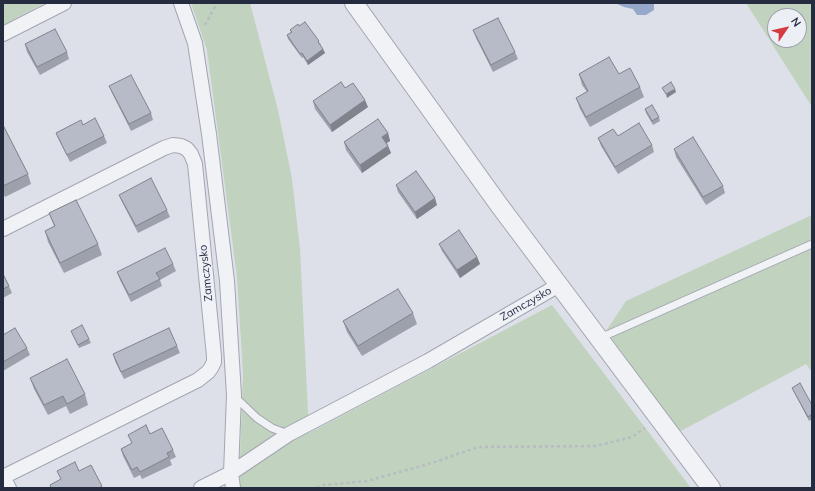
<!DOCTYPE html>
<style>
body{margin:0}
#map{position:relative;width:815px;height:491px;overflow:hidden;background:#dde0e8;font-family:Mulish,sans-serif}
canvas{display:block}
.frame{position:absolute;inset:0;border:4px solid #262c3f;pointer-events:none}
.north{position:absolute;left:767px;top:8px;width:40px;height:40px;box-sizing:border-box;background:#edeff6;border:1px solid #9da1ad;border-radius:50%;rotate:56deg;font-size:11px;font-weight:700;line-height:16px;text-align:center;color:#262c3f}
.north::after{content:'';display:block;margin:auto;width:14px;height:18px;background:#d43b3e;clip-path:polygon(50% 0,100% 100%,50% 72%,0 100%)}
</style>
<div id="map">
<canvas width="815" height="491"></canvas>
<div class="frame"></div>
<div class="north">N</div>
</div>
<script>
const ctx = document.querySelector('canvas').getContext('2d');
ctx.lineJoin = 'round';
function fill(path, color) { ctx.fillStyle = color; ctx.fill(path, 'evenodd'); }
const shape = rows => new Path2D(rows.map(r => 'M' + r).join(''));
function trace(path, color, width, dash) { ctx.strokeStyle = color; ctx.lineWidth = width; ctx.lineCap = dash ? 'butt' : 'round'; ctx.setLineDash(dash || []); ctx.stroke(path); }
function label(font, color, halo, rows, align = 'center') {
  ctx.font = font + ' Mulish,sans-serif'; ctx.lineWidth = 3; ctx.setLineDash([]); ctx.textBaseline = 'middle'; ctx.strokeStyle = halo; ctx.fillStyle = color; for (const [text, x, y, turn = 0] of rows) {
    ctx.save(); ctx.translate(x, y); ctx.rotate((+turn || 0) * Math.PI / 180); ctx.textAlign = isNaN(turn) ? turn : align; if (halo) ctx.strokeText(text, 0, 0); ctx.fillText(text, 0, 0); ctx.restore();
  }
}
fill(shape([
 [3,3,45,3,3,25],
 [191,3,250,3,278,110,292,179,300,249,309,433,552,305,691,488,236,488,239,487,243,373,237,277,207,50],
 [746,3,812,3,812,107],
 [775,16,799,16,799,40,775,40],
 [812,215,812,372,806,364,679,432,606,331,626,301]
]), '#c1d2be');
fill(shape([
 [615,3,654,3,654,10,646,15,637,15,633,9,624,7]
]), '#96a9ca');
const service = shape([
 [600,338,812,244],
 [234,396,257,418,272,428,288,434]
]);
const minor = shape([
 [181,3,195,43,209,134,227,281,234,395,231,473,233,488],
 [3,34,64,3],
 [3,229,164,148,173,145,181,146,187,149,191,154,195,164,214,356,214,362,211,368,208,372,198,380,3,477],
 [3,477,9,488],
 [201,488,231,473,289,434,428,361,559,285]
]);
const tertiary = shape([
 [354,3,499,205,711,488]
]);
trace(service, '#a2a6b2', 9);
trace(minor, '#a2a6b2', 16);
trace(tertiary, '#a2a6b2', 20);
trace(shape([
 [205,25,217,3],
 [317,488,324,485,367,481,432,463,478,447,596,446,632,437,645,428]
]), '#b7bbc3', 2.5, [3, 3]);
trace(service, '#f0f2f6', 7);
trace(minor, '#f0f2f6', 14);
trace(tertiary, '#f0f2f6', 18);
fill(shape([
 [299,26,321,44,320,45,325,53,308,65,303,57,302,58,288,39,287,35,291,32,290,30],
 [473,30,515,52,518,59,493,72,476,38],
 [25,44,67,52,69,59,40,75,27,52],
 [579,74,619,74,640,87,644,97,590,127,580,109,576,98,587,92,582,85],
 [109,86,151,113,153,120,131,131,112,93],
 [345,88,368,107,332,132,315,109,313,101],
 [645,109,659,117,660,121,653,125,646,113],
 [3,125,28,174,31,184,5,197,3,193],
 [83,125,104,136,107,143,70,162,59,140,56,133],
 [388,133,390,141,387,143,388,146,391,153,362,173,346,150,344,142],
 [618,136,652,145,654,152,618,174,601,146,598,138],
 [674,149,723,186,725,193,706,205,676,157],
 [396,185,437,205,417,219,398,192],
 [119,195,167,210,170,217,138,233,122,202],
 [49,213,98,244,102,255,64,273,48,242,45,231,54,226],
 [439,244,477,257,480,264,460,278,442,251],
 [173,264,176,271,160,280,162,286,131,302,120,280,117,272],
 [3,274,9,286,12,293,3,298],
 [413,313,417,324,362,356,347,332,343,321],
 [71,331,89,339,91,343,79,348],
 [3,335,27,348,30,355,3,371],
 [177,346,180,353,124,379,115,361,113,354],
 [30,378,85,394,88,405,70,414,66,406,48,415,34,389],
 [792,388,812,405,812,419,809,421],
 [150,434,173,450,176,457,170,460,172,465,142,479,140,475,134,478,123,456,121,449,132,443,128,435]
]), '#9da1ac');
fill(shape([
 [323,49,325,53,308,65,307,61],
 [675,89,676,92,667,98,666,94],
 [365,100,368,107,332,132,330,125],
 [388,133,390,141,385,144,382,137],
 [388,146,391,153,362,173,360,165],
 [435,198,437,205,417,219,415,212],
 [477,257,480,264,460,278,457,270]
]), '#80838c');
const building = shape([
 [498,18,515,52,491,65,473,30,498,18],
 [305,22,319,41,318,42,323,49,307,61,302,53,300,54,287,35,292,32,290,30,298,24,299,26,305,22],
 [55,29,67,52,37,67,25,44,55,29],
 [609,57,619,74,630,68,640,87,586,117,576,98,588,91,579,74,609,57],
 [131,75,151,113,129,124,109,86,131,75],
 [341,82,345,88,353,83,365,100,330,125,313,101,341,82],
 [671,82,675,89,666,94,662,88,671,82],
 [652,105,659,117,652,121,645,109,652,105],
 [95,118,104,136,67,155,56,133,81,120,83,125,95,118],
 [378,119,388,133,382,137,388,146,360,165,344,142,378,119],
 [639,123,652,145,615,167,598,138,613,129,618,136,639,123],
 [3,125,28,174,3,186,3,125],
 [693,137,723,186,703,197,674,149,693,137],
 [416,171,435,198,415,212,396,185,416,171],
 [151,178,167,210,136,226,119,195,151,178],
 [76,200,98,244,60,263,45,231,55,226,49,213,76,200],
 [459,230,477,257,457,270,439,244,459,230],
 [165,248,173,264,156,273,160,279,129,295,117,272,165,248],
 [3,274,9,286,3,289,3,274],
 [398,289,413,313,358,346,343,321,398,289],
 [82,325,89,339,78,345,71,331,82,325],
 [15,328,27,348,3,362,3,335,15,328],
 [169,328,177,346,121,372,113,354,169,328],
 [67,359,85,394,67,404,63,396,44,405,30,378,67,359],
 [800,383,812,405,812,414,808,417,792,388,800,383],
 [146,425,150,434,162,428,173,450,167,453,169,457,140,472,137,467,132,470,121,449,132,443,128,435,146,425],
 [75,462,79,471,91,465,102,486,99,488,51,488,50,485,61,479,57,471,75,462]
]);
fill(building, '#b7bbc8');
trace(building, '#80838c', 1);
label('11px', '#262c3f', '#edeff6', [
 ["Zamczysko",206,273,-96],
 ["Zamczysko",526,304,-30]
]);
</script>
